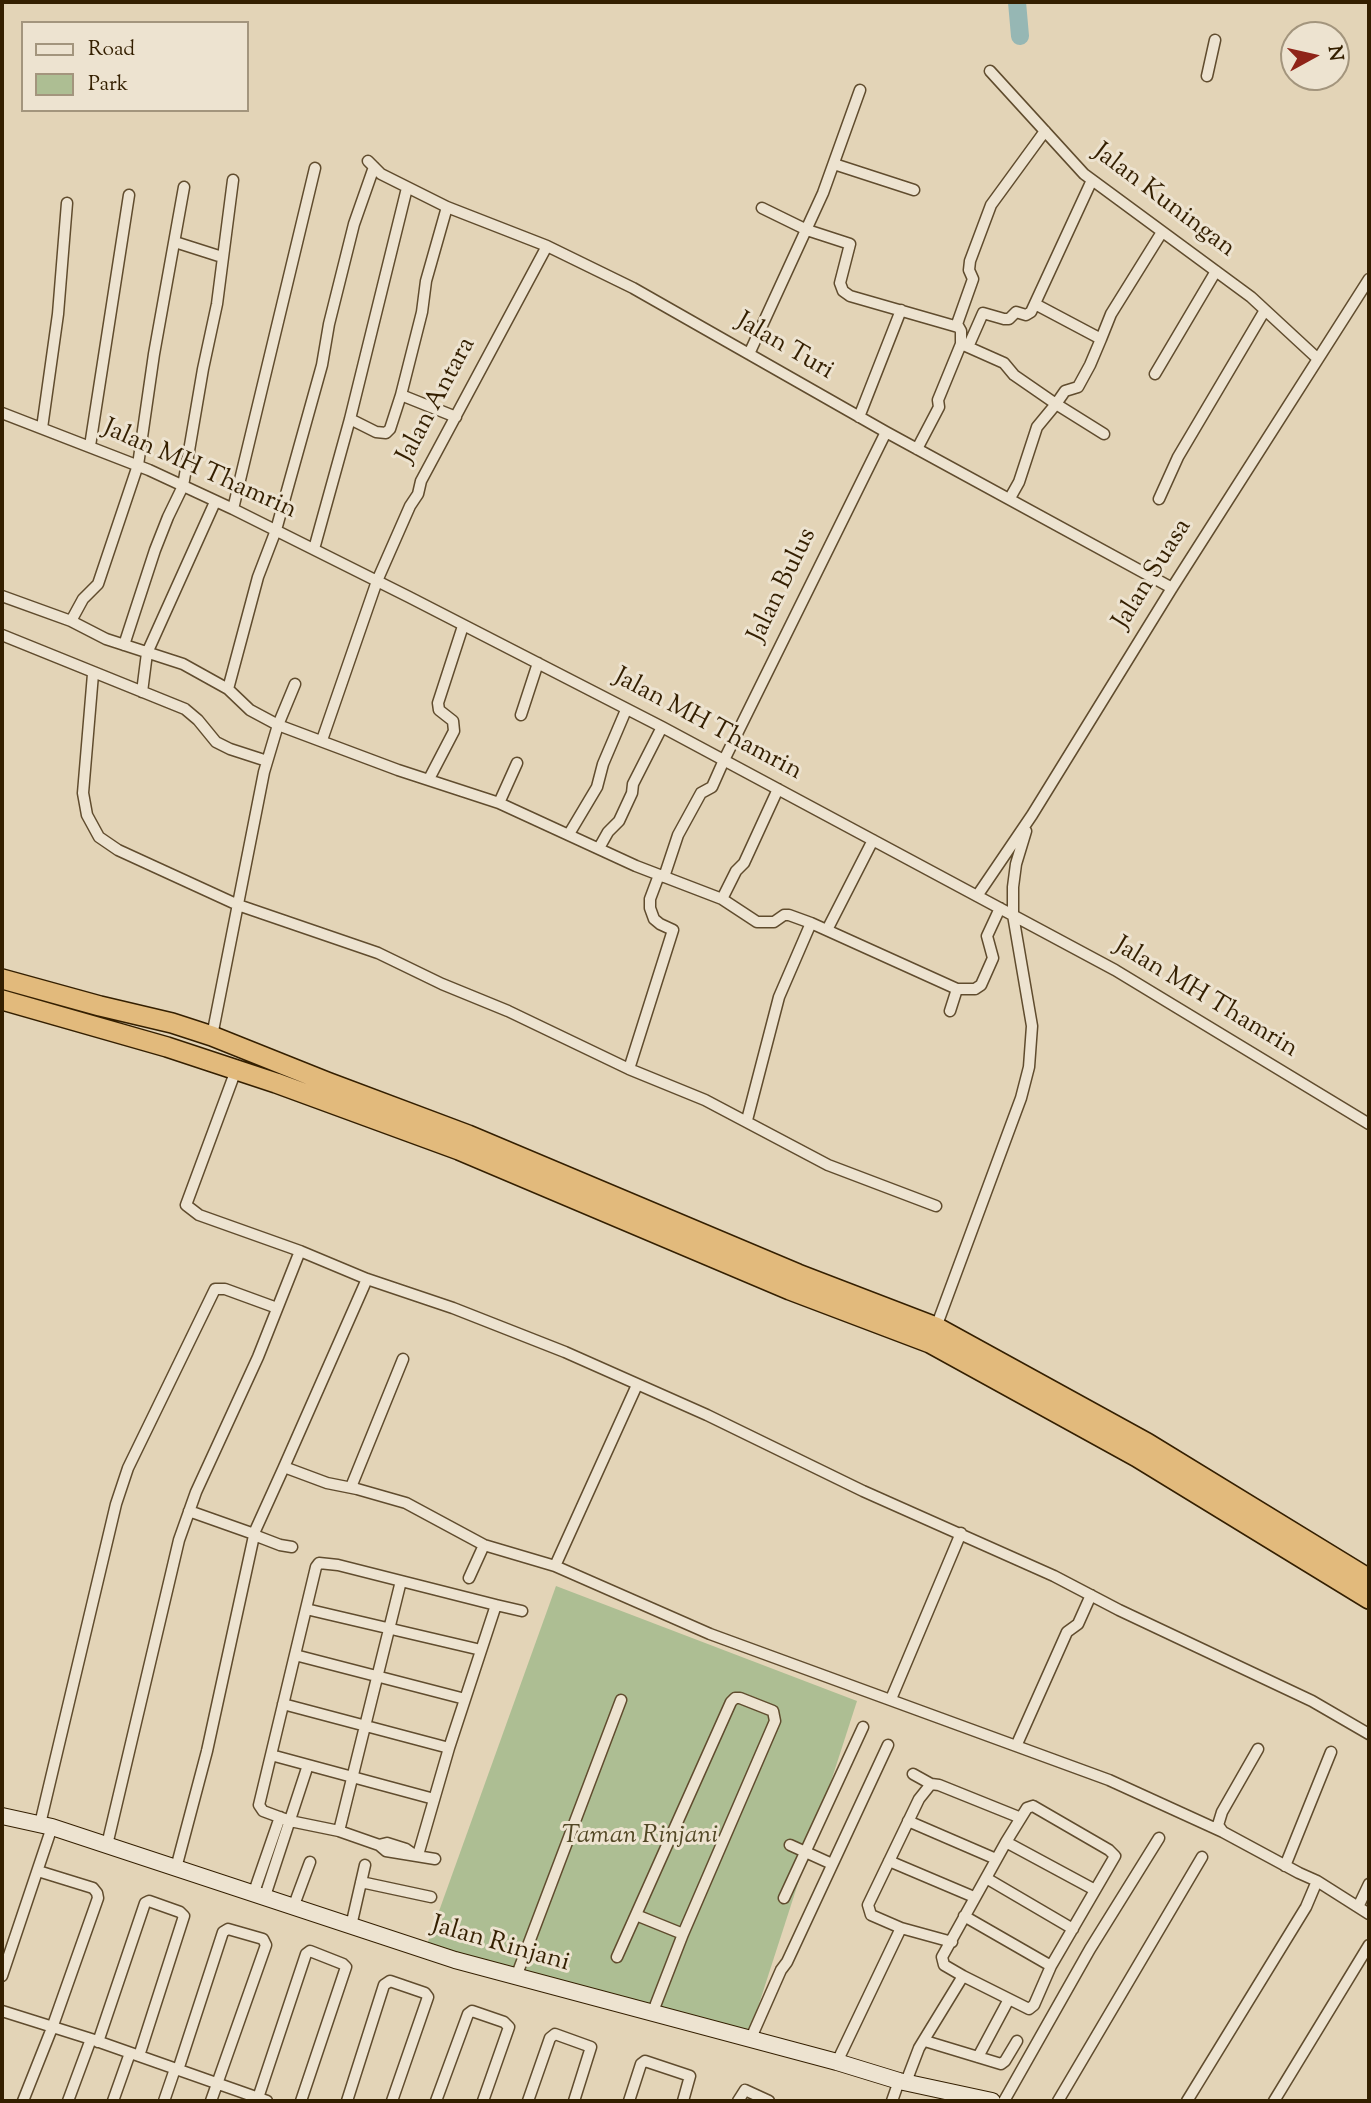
<!DOCTYPE html>
<style>
body{margin:0}
#map{position:relative;width:1371px;height:2103px;overflow:hidden;background:#e3d4b7;font-family:"Sorts Mill Goudy",serif}
canvas{display:block}
.frame{position:absolute;inset:0;border:4px solid #341f00;pointer-events:none}
.legend{position:absolute;left:21px;top:21px;width:228px;height:91px;box-sizing:border-box;background:#ede3d0;border:2px solid #a3957d;margin:0;padding:9px 12px;list-style:none;font-size:21px;color:#341f00}
.legend li{display:flex;align-items:center;gap:14px;height:35px}
.legend b{width:35px;border:2px solid #a3957d}
.north{position:absolute;left:1280px;top:21px;width:70px;height:70px;box-sizing:border-box;background:#ede3d0;border:2px solid #a3957d;border-radius:50%;rotate:82deg;font-size:19px;font-weight:700;line-height:28px;text-align:center;color:#341f00}
.north::after{content:'';display:block;margin:auto;width:24px;height:32px;background:#8f2418;clip-path:polygon(50% 0,100% 100%,50% 72%,0 100%)}
</style>
<div id="map">
<canvas width="1371" height="2103"></canvas>
<div class="frame"></div>
<ul class="legend">
<li><b style="height:9px;background:#ede3d0"></b>Road</li>
<li><b style="height:19px;background:#adbe93"></b>Park</li>
</ul>
<div class="north">N</div>
</div>
<script>
const ctx = document.querySelector('canvas').getContext('2d');
ctx.lineJoin = 'round';
function fill(path, color) { ctx.fillStyle = color; ctx.fill(path, 'evenodd'); }
const shape = rows => new Path2D(rows.map(r => 'M' + r).join(''));
function trace(path, color, width, dash) { ctx.strokeStyle = color; ctx.lineWidth = width; ctx.lineCap = dash ? 'butt' : 'round'; ctx.setLineDash(dash || []); ctx.stroke(path); }
function label(font, color, halo, rows, align = 'center') {
  ctx.font = font + ' "Sorts Mill Goudy",serif'; ctx.lineWidth = 6; ctx.setLineDash([]); ctx.textBaseline = 'middle'; ctx.strokeStyle = halo; ctx.fillStyle = color; for (const [text, x, y, turn = 0] of rows) {
    ctx.save(); ctx.translate(x, y); ctx.rotate((+turn || 0) * Math.PI / 180); ctx.textAlign = isNaN(turn) ? turn : align; if (halo) ctx.strokeText(text, 0, 0); ctx.fillText(text, 0, 0); ctx.restore();
  }
}
fill(shape([
 [556,1586,857,1701,748,2038,425,1950]
]), '#adbe93');
trace(shape([
 [1017,2,1020,36]
]), '#96b7b4', 18);
const street = shape([
 [990,71,1084,174,1251,297,1318,359],
 [1207,76,1215,40],
 [368,161,381,174,447,207,547,246,633,288,886,432,1172,588],
 [834,164,914,190],
 [447,207,426,281,422,312,401,395,456,417],
 [762,208,807,230,850,244,840,283,843,291,850,296,958,327],
 [175,242,222,257],
 [1035,304,1101,339,1111,314,1162,232],
 [1101,339,1090,365,1078,387,1065,391,1056,404,1104,434],
 [961,344,968,347,983,313,1004,319,1009,319,1016,312,1026,315,1031,312,1092,180],
 [968,347,1004,363,1014,375,1056,404,1037,427,1019,482,1010,498],
 [749,354,823,193,860,90],
 [1155,374,1216,271],
 [2,413,149,470,233,509,409,597,662,727,1115,970,1369,1124],
 [859,417,901,310],
 [350,419,376,432,386,433,390,429,401,395],
 [42,428,58,314,67,203],
 [90,446,129,195],
 [917,449,939,407,938,400,961,344,961,331,957,324,973,279,969,270,970,261,991,205,1045,131],
 [1159,499,1178,457,1265,310],
 [233,509,315,168],
 [314,549,350,419,407,188],
 [2,596,71,621,106,639,183,664,228,689,250,710,278,725,398,770,499,803,636,866,722,899],
 [71,621,83,599,98,584,138,465,154,354,184,187],
 [2,635,185,709,198,720,216,742,230,749,267,761],
 [124,645,155,550,168,517,183,486,203,369,217,304,233,180],
 [93,674,83,793,87,815,99,837,118,850,238,905,378,953,442,984,508,1011,629,1069,705,1100,828,1165,936,1206],
 [228,689,258,577,276,530,322,365,329,324,354,224,374,167],
 [142,692,147,653,215,502],
 [521,715,538,663],
 [322,740,377,581,410,506,418,494,421,481,547,246],
 [429,779,454,731,453,721,439,710,438,703,463,626],
 [778,789,744,863,736,871,722,899,757,922,774,922,784,915,789,915,811,923,957,989,975,989,981,985,993,958,987,936,1000,908],
 [499,803,517,763],
 [569,834,597,787,603,764,626,710],
 [599,848,608,832,619,821,632,793,633,784,662,727],
 [664,877,678,835,701,793,712,787,724,760,886,432],
 [977,896,1032,815,1172,588,1369,279],
 [827,930,873,840],
 [950,1011,957,989],
 [212,1036,264,772,278,725,295,684],
 [629,1069,673,930,660,924,654,919,650,908,650,899,659,875],
 [236,1070,186,1205,199,1215,300,1251,367,1279,453,1308,565,1352,707,1415,863,1491,1054,1576,1119,1610,1312,1701,1369,1734],
 [747,1120,779,997,811,923],
 [367,1279,284,1467,327,1483,357,1489,406,1503,484,1545,555,1566,710,1634,1109,1780,1223,1832,1299,1873,1317,1881,1369,1914],
 [935,1330,1021,1098,1029,1067,1032,1026,1013,915,1013,887,1016,864,1026,831],
 [351,1487,403,1359],
 [189,1511,254,1534],
 [254,1535,280,1545,292,1547],
 [555,1566,637,1385],
 [469,1578,484,1545],
 [496,1605,522,1611],
 [306,1609,481,1650],
 [295,1655,465,1699],
 [891,1699,961,1533],
 [283,1704,449,1748],
 [1017,1744,1067,1632,1078,1624,1091,1595],
 [271,1755,434,1799],
 [913,1774,931,1784],
 [1033,1806,1109,1850,1115,1856,1051,1966,1034,2005,1029,2009,963,1976,944,1965,942,1957,1006,1842,1027,1808,1033,1806],
 [908,1821,996,1859],
 [40,1824,116,1504,128,1468,215,1289,225,1289,277,1308],
 [339,1831,401,1581],
 [1223,1832,1218,1825,1222,1812,1258,1749],
 [1006,1842,1095,1890],
 [107,1845,179,1540,196,1492,258,1357,300,1251],
 [379,1845,386,1851,435,1859],
 [790,1845,832,1864],
 [413,1854,406,1849,387,1843,379,1845,339,1831,290,1821,263,1811,259,1805,316,1567,319,1563,338,1565,496,1605,449,1748,418,1855],
 [889,1861,974,1897],
 [1285,1866,1331,1752],
 [176,1868,207,1751,255,1531,284,1467],
 [986,1878,1073,1929],
 [361,1882,431,1897],
 [254,1892,280,1817],
 [265,1896,308,1765],
 [784,1898,863,1727],
 [294,1905,310,1862],
 [1358,1907,1369,1884],
 [636,1915,683,1934],
 [964,1916,1051,1966],
 [351,1926,365,1865],
 [901,1928,952,1942],
 [617,1957,731,1702,735,1698,740,1698,773,1711,775,1721,683,1934,652,2014],
 [2,1976,52,1827],
 [516,1977,621,1700],
 [2,2011,91,2039,267,2101],
 [751,2038,781,1970,787,1962,888,1745],
 [925,2041,1001,2064,1005,2061,1017,2041],
 [98,2042,145,1903,149,1901,180,1912,184,1916,139,2056],
 [978,2057,1009,1999],
 [837,2062,901,1928,871,1915,868,1905,919,1799,931,1784,939,1785,1021,1818],
 [178,2070,223,1932,228,1929,263,1939,266,1945,211,2101],
 [906,2082,919,2048,963,1976],
 [258,2098,306,1954,310,1951,343,1964,346,1967,301,2101],
 [23,2101,52,2028,98,1898,97,1893,93,1888,38,1871],
 [68,2101,91,2039],
 [113,2101,130,2053],
 [164,2101,175,2069],
 [347,2101,384,1985,390,1981,425,1993,428,1997,392,2101],
 [436,2101,468,2014,472,2011,504,2022,509,2027,483,2101],
 [528,2101,550,2038,555,2034,591,2047,574,2101],
 [629,2101,641,2064,645,2061,690,2076,683,2101],
 [738,2101,745,2090,769,2101],
 [892,2101,899,2081],
 [1004,2101,1090,1949,1159,1838],
 [1058,2101,1202,1857],
 [1187,2101,1306,1907,1317,1881],
 [1274,2101,1369,1945]
]);
const secondary = shape([
 [2,1816,52,1827,455,1960,837,2062,899,2081,992,2101]
]);
const highway = shape([
 [2,979,100,1006,172,1023,212,1036,327,1082,468,1135,798,1274,936,1327,1147,1443,1369,1579],
 [2,1000,167,1047,276,1083,459,1150,790,1290,930,1343,1137,1457,1369,1599]
]);
trace(street, '#604c2e', 13);
trace(secondary, '#341f00', 18);
trace(highway, '#341f00', 22);
trace(street, '#ede3d0', 10);
trace(secondary, '#ede3d0', 16);
trace(highway, '#e2ba7c', 19);
label('26px', '#341f00', '#ede3d0', [
 ["Jalan Kuningan",1163,202,37],
 ["Jalan Turi",784,348,30],
 ["Jalan Antara",438,401,-62],
 ["Jalan MH Thamrin",199,471,24],
 ["Jalan Suasa",1154,575,-58],
 ["Jalan Bulus",784,586,-64],
 ["Jalan MH Thamrin",707,726,28],
 ["Jalan MH Thamrin",1205,999,31],
 ["Jalan Rinjani",500,1946,16]
]);
label('italic 26px', '#524725', '#ede3d0', [
 ["Taman Rinjani",640,1838]
]);
</script>
